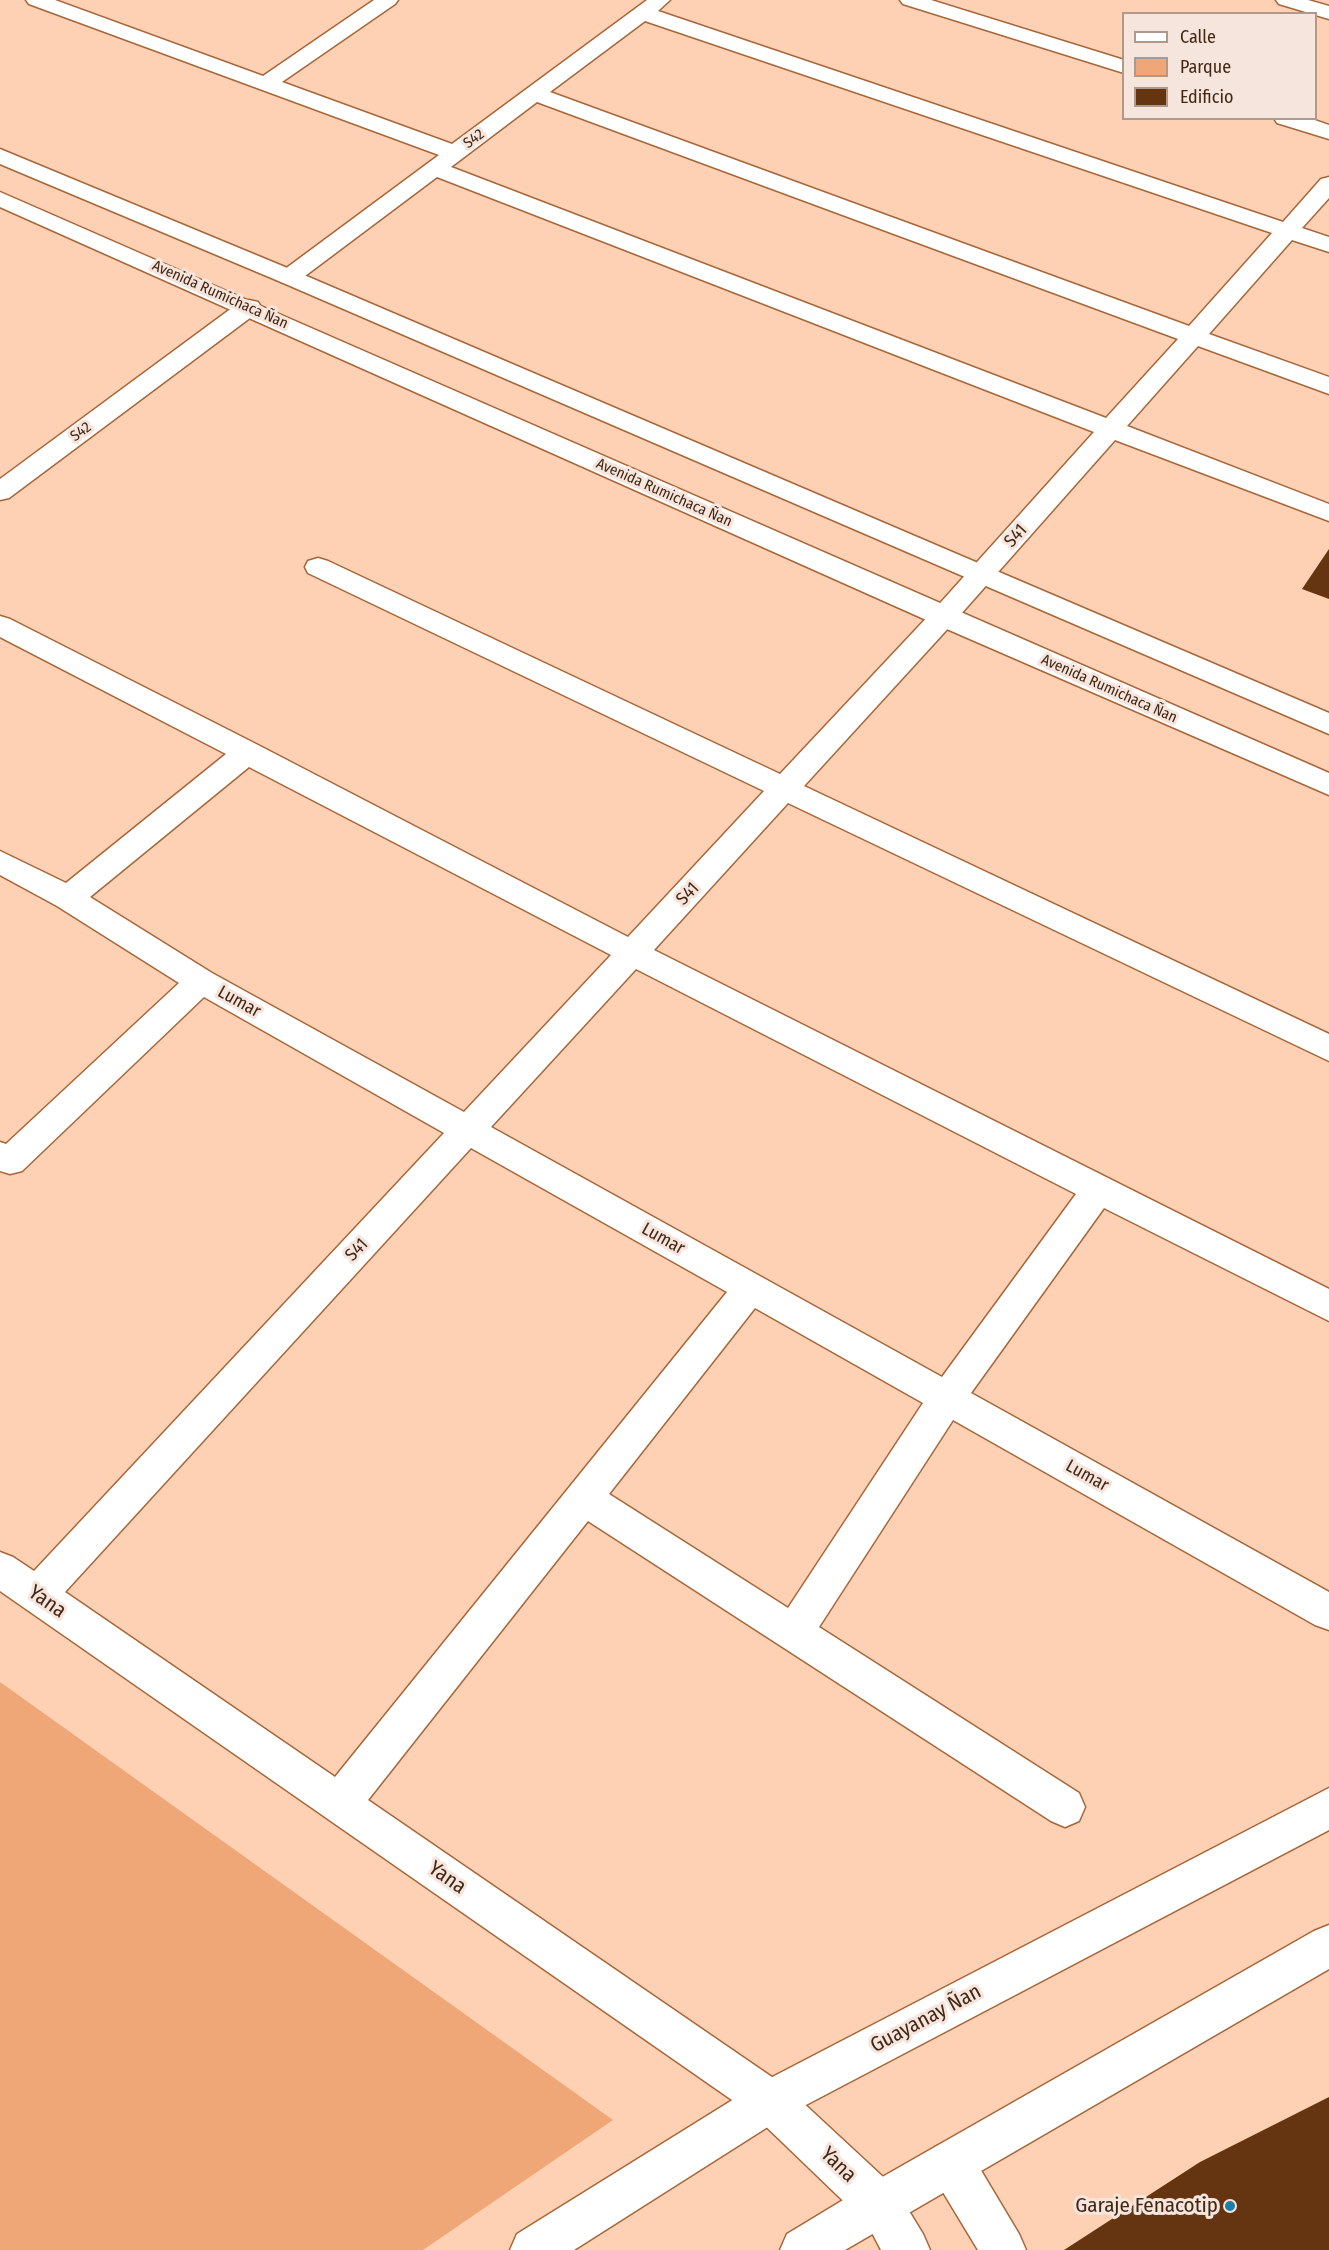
<!DOCTYPE html>
<meta charset="utf-8">
<style>
body{margin:0}
#map{position:relative;width:1329px;height:2250px;overflow:hidden;background:#fed1b5;font-family:"Fira Sans Condensed",sans-serif}
canvas{display:block}
.legend{position:absolute;left:1122px;top:12px;width:195px;height:108px;box-sizing:border-box;background:#f5e5dc;border:2px solid #ae998c;margin:0;padding:8px 10px;list-style:none;font-size:18px;color:#432714}
.legend li{display:flex;align-items:center;gap:12px;height:30px}
.legend b{width:30px;border:2px solid #ae998c}
</style>
<div id="map">
<canvas width="1329" height="2250"></canvas>
<ul class="legend">
<li><b style="height:8px;background:#fff"></b>Calle</li>
<li><b style="height:16px;background:#f0a777"></b>Parque</li>
<li><b style="height:16px;background:#643510"></b>Edificio</li>
</ul>
</div>
<script>
const ctx = document.querySelector('canvas').getContext('2d');
ctx.lineJoin = 'round';
function fill(path, color) { ctx.fillStyle = color; ctx.fill(path, 'evenodd'); }
const shape = rows => new Path2D(rows.map(r => 'M' + r).join(''));
function trace(path, color, width, dash) { ctx.strokeStyle = color; ctx.lineWidth = width; ctx.lineCap = dash ? 'butt' : 'round'; ctx.setLineDash(dash || []); ctx.stroke(path); }
function label(font, color, halo, rows, align = 'center') {
  ctx.font = font + ' "Fira Sans Condensed",sans-serif'; ctx.lineWidth = 6; ctx.setLineDash([]); ctx.textBaseline = 'middle'; ctx.strokeStyle = halo; ctx.fillStyle = color; for (const [text, x, y, turn = 0] of rows) {
    ctx.save(); ctx.translate(x, y); ctx.rotate((+turn || 0) * Math.PI / 180); ctx.textAlign = isNaN(turn) ? turn : align; if (halo) ctx.strokeText(text, 0, 0); ctx.fillText(text, 0, 0); ctx.restore();
  }
}
fill(shape([
 [0,1682,613,2120,423,2250,0,2250]
]), '#f0a777');
fill(shape([
 [1329,549,1329,599,1302,589],
 [1329,2097,1329,2250,1064,2250,1200,2162]
]), '#643510');
const service = shape([
 [951,2141,967,2147,1019,2234,1026,2250,978,2250,935,2179,929,2163,935,2147,951,2141],
 [879,2182,895,2188,923,2234,930,2250,881,2250,857,2204,863,2188,879,2182]
]);
const minor = shape([
 [26,0,55,0,263,76,374,0,398,0,395,4,282,82,452,144,647,0,670,0,658,11,1283,222,1321,179,1329,177,1329,198,1302,228,1329,237,1329,252,1292,240,1209,334,1329,377,1329,394,1198,346,1127,426,1329,504,1329,521,1115,440,953,623,804,786,1329,1034,1329,1061,788,803,654,950,1329,1289,1329,1321,1104,1208,971,1393,1329,1592,1329,1630,1315,1625,953,1420,819,1627,1079,1793,1085,1807,1079,1821,1065,1827,1051,1821,588,1521,368,1800,785,2086,895,2188,901,2204,895,2220,879,2226,863,2220,755,2116,0,1591,0,1552,13,1557,34,1571,444,1133,204,997,22,1171,10,1174,0,1171,0,1142,6,1144,179,983,57,906,0,875,0,851,66,883,226,754,0,637,0,616,10,619,258,745,628,937,764,791,308,573,305,567,308,561,318,558,328,561,780,774,933,611,1094,432,437,177,297,282,289,284,281,282,277,277,281,272,439,155,29,4,26,0],
 [645,21,1272,233,1189,326,550,92,645,21],
 [537,102,1178,339,1106,418,451,167,537,102],
 [249,767,611,955,464,1112,212,973,90,897,249,767],
 [636,969,1076,1194,942,1377,491,1127,636,969],
 [471,1148,727,1292,335,1777,65,1592,471,1148],
 [755,1308,923,1403,788,1608,609,1494,755,1308],
 [900,0,931,0,1124,60,1124,73,903,4,900,0],
 [1276,0,1308,0,1329,6,1329,19,1279,4,1276,0],
 [1274,118,1309,118,1329,125,1329,139,1277,123,1274,118],
 [249,300,258,302,261,307,258,312,9,498,0,500,0,479,240,302,249,300]
]);
const tertiary = shape([
 [0,149,297,272,1329,713,1329,734,281,282,0,164,0,149],
 [0,192,1329,773,1329,795,933,623,0,207,0,192]
]);
const secondary = shape([
 [1329,1788,1329,1830,785,2116,574,2250,510,2250,517,2234,755,2086,1329,1788],
 [1329,1925,1329,1969,845,2250,780,2250,787,2234,863,2188,1314,1931,1329,1925]
]);
trace(service, '#a86638', 3);
trace(minor, '#a86638', 3);
trace(tertiary, '#a86638', 3);
trace(secondary, '#a86638', 3);
fill(service, '#fff');
fill(minor, '#fff');
fill(tertiary, '#fff');
fill(secondary, '#fff');
for (const [x, y, r, color] of [
 [1230,2206,6,"#1d7eaa"]
]) { const dot = new Path2D(); dot.arc(x, y, r, 0, 2 * Math.PI); ctx.fillStyle = color; ctx.fill(dot); trace(dot, '#f5e5dc', 2); }
label('15px', '#432714', '#f5e5dc', [
 ["S42",474,139,-37],
 ["Avenida Rumichaca Ñan",220,295,24],
 ["S42",81,432,-37],
 ["Avenida Rumichaca Ñan",664,493,24],
 ["Avenida Rumichaca Ñan",1109,689,24]
]);
label('18px', '#432714', '#f5e5dc', [
 ["S41",1016,536,-48],
 ["S41",688,894,-47],
 ["Lumar",239,1002,29],
 ["Lumar",663,1239,29],
 ["S41",357,1250,-47],
 ["Lumar",1087,1476,29]
]);
label('21px', '#432714', '#f5e5dc', [
 ["Yana",47,1602,35],
 ["Yana",447,1878,35],
 ["Guayanay Ñan",926,2019,-28],
 ["Yana",838,2165,44]
]);
label('21px', '#432714', '#f5e5dc', [
 ["Garaje Fenacotip",1218,2206]
], 'right');
</script>
